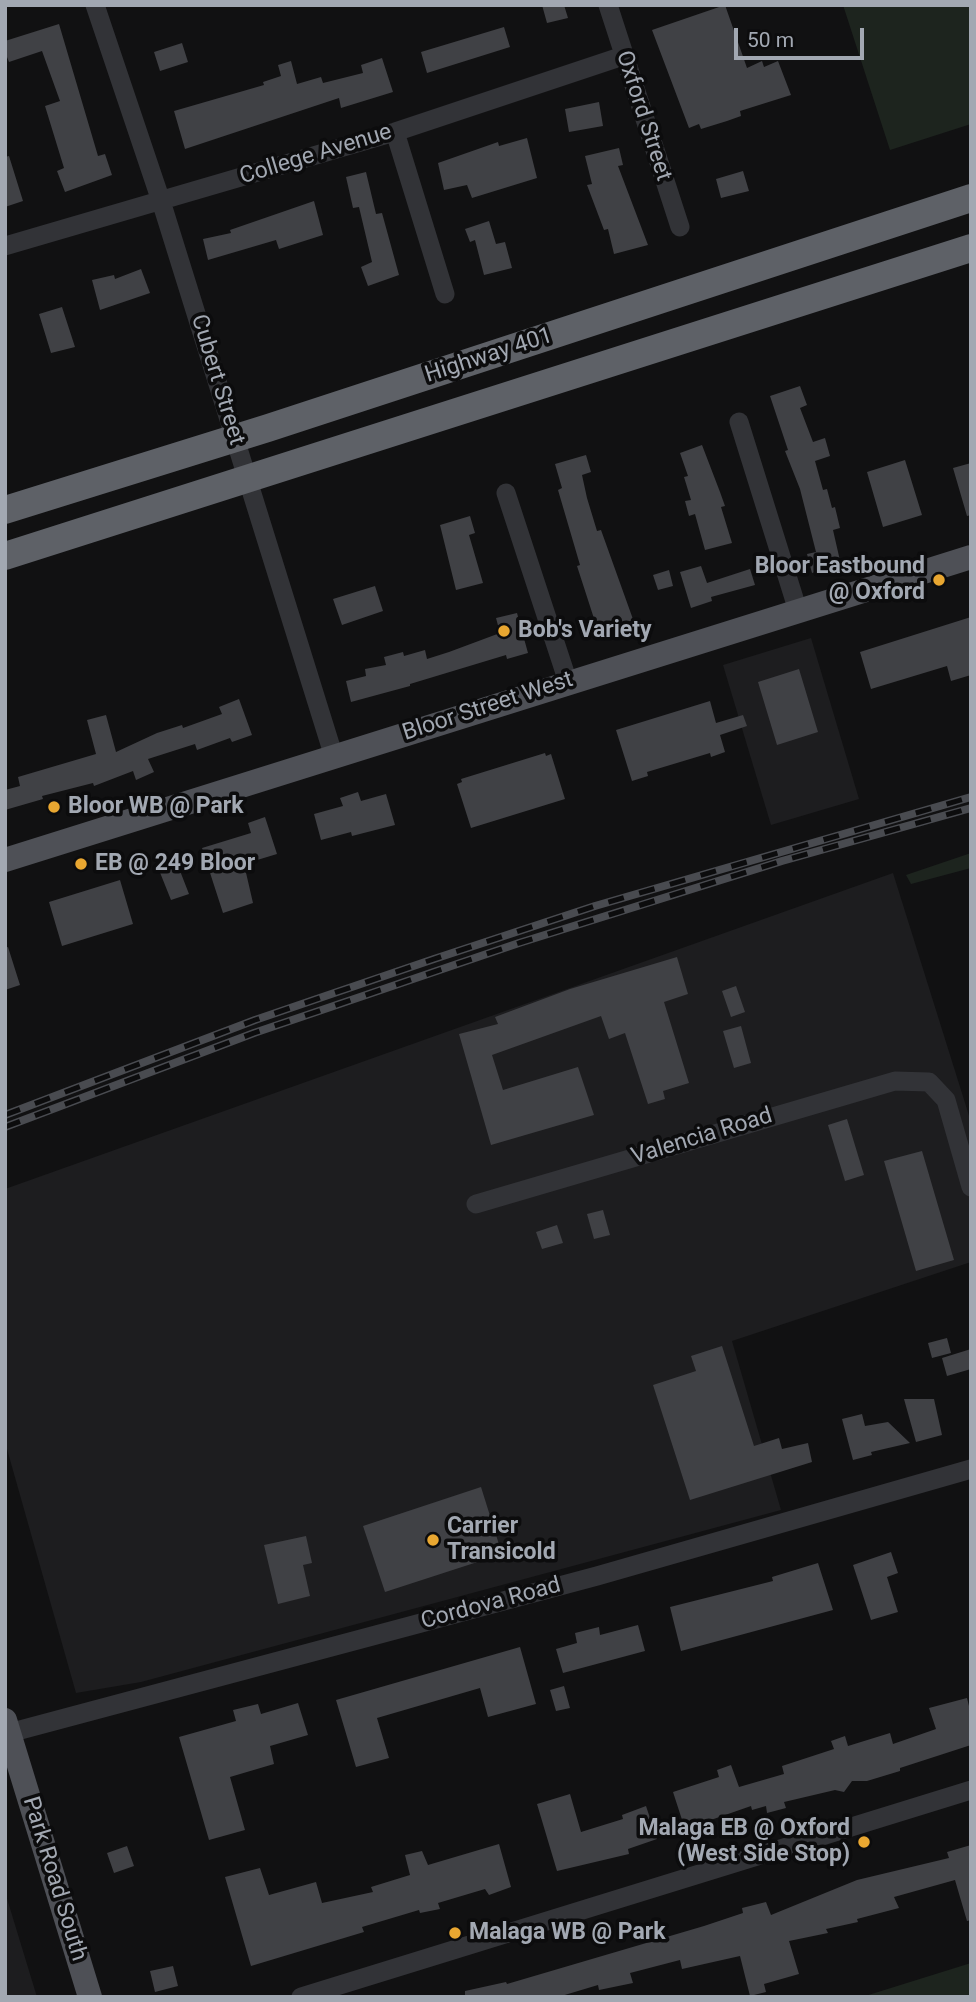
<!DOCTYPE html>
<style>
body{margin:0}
#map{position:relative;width:976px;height:2002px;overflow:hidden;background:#111112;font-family:Roboto,sans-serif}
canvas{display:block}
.frame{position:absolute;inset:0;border:7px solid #a2a8b2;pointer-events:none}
.scale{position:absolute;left:734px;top:28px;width:130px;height:32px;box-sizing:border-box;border:4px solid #a2a8b2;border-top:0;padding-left:9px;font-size:21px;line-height:24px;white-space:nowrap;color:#a2a8b2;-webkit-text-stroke:5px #0c0c0d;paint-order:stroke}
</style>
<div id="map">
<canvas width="976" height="2002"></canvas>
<div class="frame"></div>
<div class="scale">50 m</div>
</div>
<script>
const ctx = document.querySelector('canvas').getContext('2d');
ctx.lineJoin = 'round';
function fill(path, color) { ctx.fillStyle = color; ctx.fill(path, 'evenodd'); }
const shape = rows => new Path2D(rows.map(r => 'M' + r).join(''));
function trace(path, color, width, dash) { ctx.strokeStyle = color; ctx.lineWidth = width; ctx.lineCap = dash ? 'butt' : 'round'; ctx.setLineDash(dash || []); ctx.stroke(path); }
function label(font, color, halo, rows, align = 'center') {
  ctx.font = font + ' Roboto,sans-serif'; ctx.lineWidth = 7; ctx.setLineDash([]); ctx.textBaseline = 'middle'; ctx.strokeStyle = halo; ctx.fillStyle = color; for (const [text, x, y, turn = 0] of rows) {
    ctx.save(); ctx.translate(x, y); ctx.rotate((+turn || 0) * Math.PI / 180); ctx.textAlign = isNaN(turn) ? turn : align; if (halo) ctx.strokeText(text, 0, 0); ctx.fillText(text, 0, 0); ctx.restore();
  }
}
fill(shape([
 [811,638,859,799,771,825,723,665],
 [893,873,971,1122,971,1262,732,1341,781,1510,141,1682,76,1693,5,1442,5,1189],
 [5,1892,37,1997,5,1997]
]), '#1d1d1f');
fill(shape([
 [843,5,971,5,971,124,890,150],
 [971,853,971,868,911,884,906,875],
 [971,1963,971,1997,862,1997]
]), '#1d241e');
fill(shape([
 [542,5,564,5,568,18,547,23],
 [725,5,747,68,762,61,764,67,778,61,791,95,740,111,741,116,727,121,701,129,699,124,689,128,652,30],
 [59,24,98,156,105,154,112,175,65,192,57,171,64,168,45,106,60,101,42,51,9,62,5,52,5,41],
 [504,27,510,47,427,73,421,52],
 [182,43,188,62,160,71,154,52],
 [382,58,393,92,341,108,339,98,185,149,174,111,264,85,263,82,281,76,278,65,291,61,297,84,321,77,323,83,363,73,361,65],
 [599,102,603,126,569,132,565,109],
 [527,138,537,178,472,198,467,185,444,190,438,163,498,142,499,146],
 [619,148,623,165,618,166,648,245,614,254,608,229,604,230,587,185,592,184,585,156],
 [9,156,23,201,5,207,5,157],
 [743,171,749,191,721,198,716,179],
 [366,172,376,214,382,213,399,275,368,286,361,267,372,262,359,207,353,208,346,177],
 [314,201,323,235,279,249,276,240,208,260,203,239,231,233,230,230],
 [489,221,496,244,505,242,512,268,484,275,475,240,470,242,465,229],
 [141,269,150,293,100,310,92,280,114,275,115,279],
 [62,307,75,347,51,353,39,314],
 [800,386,807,405,800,408,813,442,825,438,830,456,815,461,823,490,827,489,832,508,835,507,840,528,833,530,841,565,812,573,807,554,816,552,800,489,785,451,788,450,770,396],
 [702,445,720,492,725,506,721,507,732,543,705,550,695,514,689,516,685,501,691,500,684,477,688,476,680,453],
 [586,455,591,472,582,475,587,498,597,531,601,530,634,622,599,634,577,566,580,565,558,490,562,488,555,464],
 [905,460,922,515,883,527,867,472],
 [971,463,971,515,967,516,953,468],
 [470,516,475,533,469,535,483,583,456,590,440,525],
 [701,566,707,583,750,569,755,585,711,597,712,601,691,608,680,572],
 [669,570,673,586,658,590,653,575],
 [375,586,383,611,342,625,333,599],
 [517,613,528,653,507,659,506,655,410,684,410,686,351,702,346,681,366,676,365,669,386,665,384,657,403,652,404,656,425,650,427,659,449,652,500,633,496,618],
 [971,617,971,675,951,681,947,666,871,689,860,652],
 [799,669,818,732,777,745,758,682],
 [239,699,252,735,232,742,230,738,197,750,195,744,148,759,154,772,136,780,133,771,94,786,93,783,42,796,43,799,5,810,5,790,20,786,18,777,96,754,87,720,106,715,116,752,157,733,182,725,183,728,222,714,219,707],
 [710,701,716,723,743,715,747,726,720,735,725,752,711,757,710,753,647,772,648,776,632,781,616,730],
 [545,753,546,756,551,754,565,799,471,828,457,784,462,782,461,779],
 [358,792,361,801,386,794,395,825,352,836,351,832,321,840,314,814,343,806,340,798],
 [265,817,277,854,244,864,253,903,223,913,202,848,251,833,248,823],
 [175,858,189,894,171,900,157,865],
 [120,880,133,924,62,946,49,902],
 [8,947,20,985,5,990,5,948],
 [677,957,688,994,664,1002,689,1083,663,1091,665,1099,648,1104,625,1033,609,1039,601,1016,492,1055,503,1090,578,1067,594,1115,491,1145,459,1034,498,1024,495,1017,570,989],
 [736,986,745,1012,731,1017,722,991],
 [741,1026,751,1063,734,1068,723,1031],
 [847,1119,864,1175,845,1181,828,1125],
 [922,1151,954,1260,916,1271,884,1161],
 [603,1210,610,1235,594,1239,587,1214],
 [557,1225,563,1243,542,1249,536,1232],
 [947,1338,951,1353,932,1358,928,1343],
 [722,1346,754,1446,779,1438,782,1449,808,1443,812,1462,690,1500,653,1385,696,1371,691,1356],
 [971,1349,971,1369,947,1376,942,1358],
 [904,1399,934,1399,942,1435,916,1442],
 [862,1414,865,1426,888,1422,910,1443,871,1452,872,1455,853,1460,842,1419],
 [481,1487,502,1554,385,1592,363,1526],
 [306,1536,312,1563,303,1565,310,1596,278,1604,264,1545],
 [891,1552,898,1573,887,1577,898,1612,871,1620,853,1565],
 [818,1563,833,1610,681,1651,670,1607,773,1581,772,1577],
 [638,1625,645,1651,563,1673,556,1649,577,1643,575,1633,599,1627,600,1635],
 [520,1647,536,1704,488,1717,480,1688,377,1718,389,1758,356,1767,336,1700],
 [564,1686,570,1708,556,1711,550,1690],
 [967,1698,971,1714,971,1745,900,1768,900,1771,867,1781,852,1781,844,1792,835,1790,784,1802,786,1808,767,1813,766,1806,752,1810,751,1806,685,1829,673,1792,719,1777,717,1770,731,1765,739,1787,784,1774,782,1766,834,1749,831,1741,845,1736,848,1746,890,1733,893,1744,936,1729,929,1708],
 [298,1703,308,1735,270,1746,274,1764,230,1777,245,1830,209,1840,179,1737,236,1721,233,1710,258,1704,261,1714],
 [570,1794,581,1832,623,1819,622,1815,646,1806,657,1839,628,1849,629,1854,557,1871,537,1804],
 [499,1844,511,1887,489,1895,485,1889,438,1903,440,1909,420,1913,419,1910,362,1927,364,1932,251,1966,225,1877,260,1868,269,1895,316,1882,322,1903,373,1892,371,1887,410,1875,405,1855,422,1851,428,1865],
 [971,1845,971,1920,967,1921,955,1880,894,1897,899,1908,857,1919,858,1922,826,1929,828,1933,789,1941,799,1974,764,1984,766,1992,750,1996,740,1956,682,1969,680,1960,630,1973,633,1983,599,1990,598,1985,558,1997,465,1997,465,1991,506,1982,507,1984,704,1926,743,1913,742,1908,766,1902,771,1915,857,1880,949,1858,947,1852],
 [127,1846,134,1866,114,1873,107,1853],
 [173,1966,178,1986,155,1992,150,1971]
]), '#404145');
trace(shape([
 [95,5,161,201,334,757],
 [608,5,680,227],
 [395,132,445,294],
 [5,246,395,132,623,56],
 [739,422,798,611],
 [506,493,568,682],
 [476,1204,895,1081,929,1082,946,1100,971,1187],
 [9,1733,597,1576,971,1469],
 [301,1997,971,1790]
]), '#323337', 19);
trace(shape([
 [5,860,971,557],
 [5,1720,90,1997]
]), '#4e5056', 24);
trace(shape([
 [5,510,268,428,971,198],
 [5,556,971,248]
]), '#5e6167', 28);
const rail = shape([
 [5,1115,255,1020,434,959,595,906,971,797],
 [5,1127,254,1033,519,943,782,861,971,808]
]);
trace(rail, '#494b50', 8);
trace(rail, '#0c0c0d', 5, [16]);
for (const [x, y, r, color] of [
 [939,580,7,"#e9a731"],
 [504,631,7,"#e9a731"],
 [54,807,7,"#e9a731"],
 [81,864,7,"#e9a731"],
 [433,1540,7,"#e9a731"],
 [864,1842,7,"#e9a731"],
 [455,1933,7,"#e9a731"]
]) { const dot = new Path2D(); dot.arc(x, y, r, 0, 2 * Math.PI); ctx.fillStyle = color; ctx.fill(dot); trace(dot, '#0c0c0d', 2.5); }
label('23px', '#a2a8b2', '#0c0c0d', [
 ["Oxford Street",643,116,72],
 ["College Avenue",316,155,-17],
 ["Highway 401",489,356,-18],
 ["Cubert Street",217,380,73],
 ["Bloor Street West",488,707,-18],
 ["Valencia Road",702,1137,-17],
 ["Cordova Road",491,1604,-15],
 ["Park Road South",54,1879,73]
]);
label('bold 23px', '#a2a8b2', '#0c0c0d', [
 ["Bloor Eastbound",925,567,"right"],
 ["@ Oxford",925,593,"right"],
 ["Bob's Variety",518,631],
 ["Bloor WB @ Park",68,807],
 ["EB @ 249 Bloor",95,864],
 ["Carrier",447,1527],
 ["Transicold",447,1553],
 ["Malaga EB @ Oxford",850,1829,"right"],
 ["(West Side Stop)",850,1855,"right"],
 ["Malaga WB @ Park",469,1933]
], 'left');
</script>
